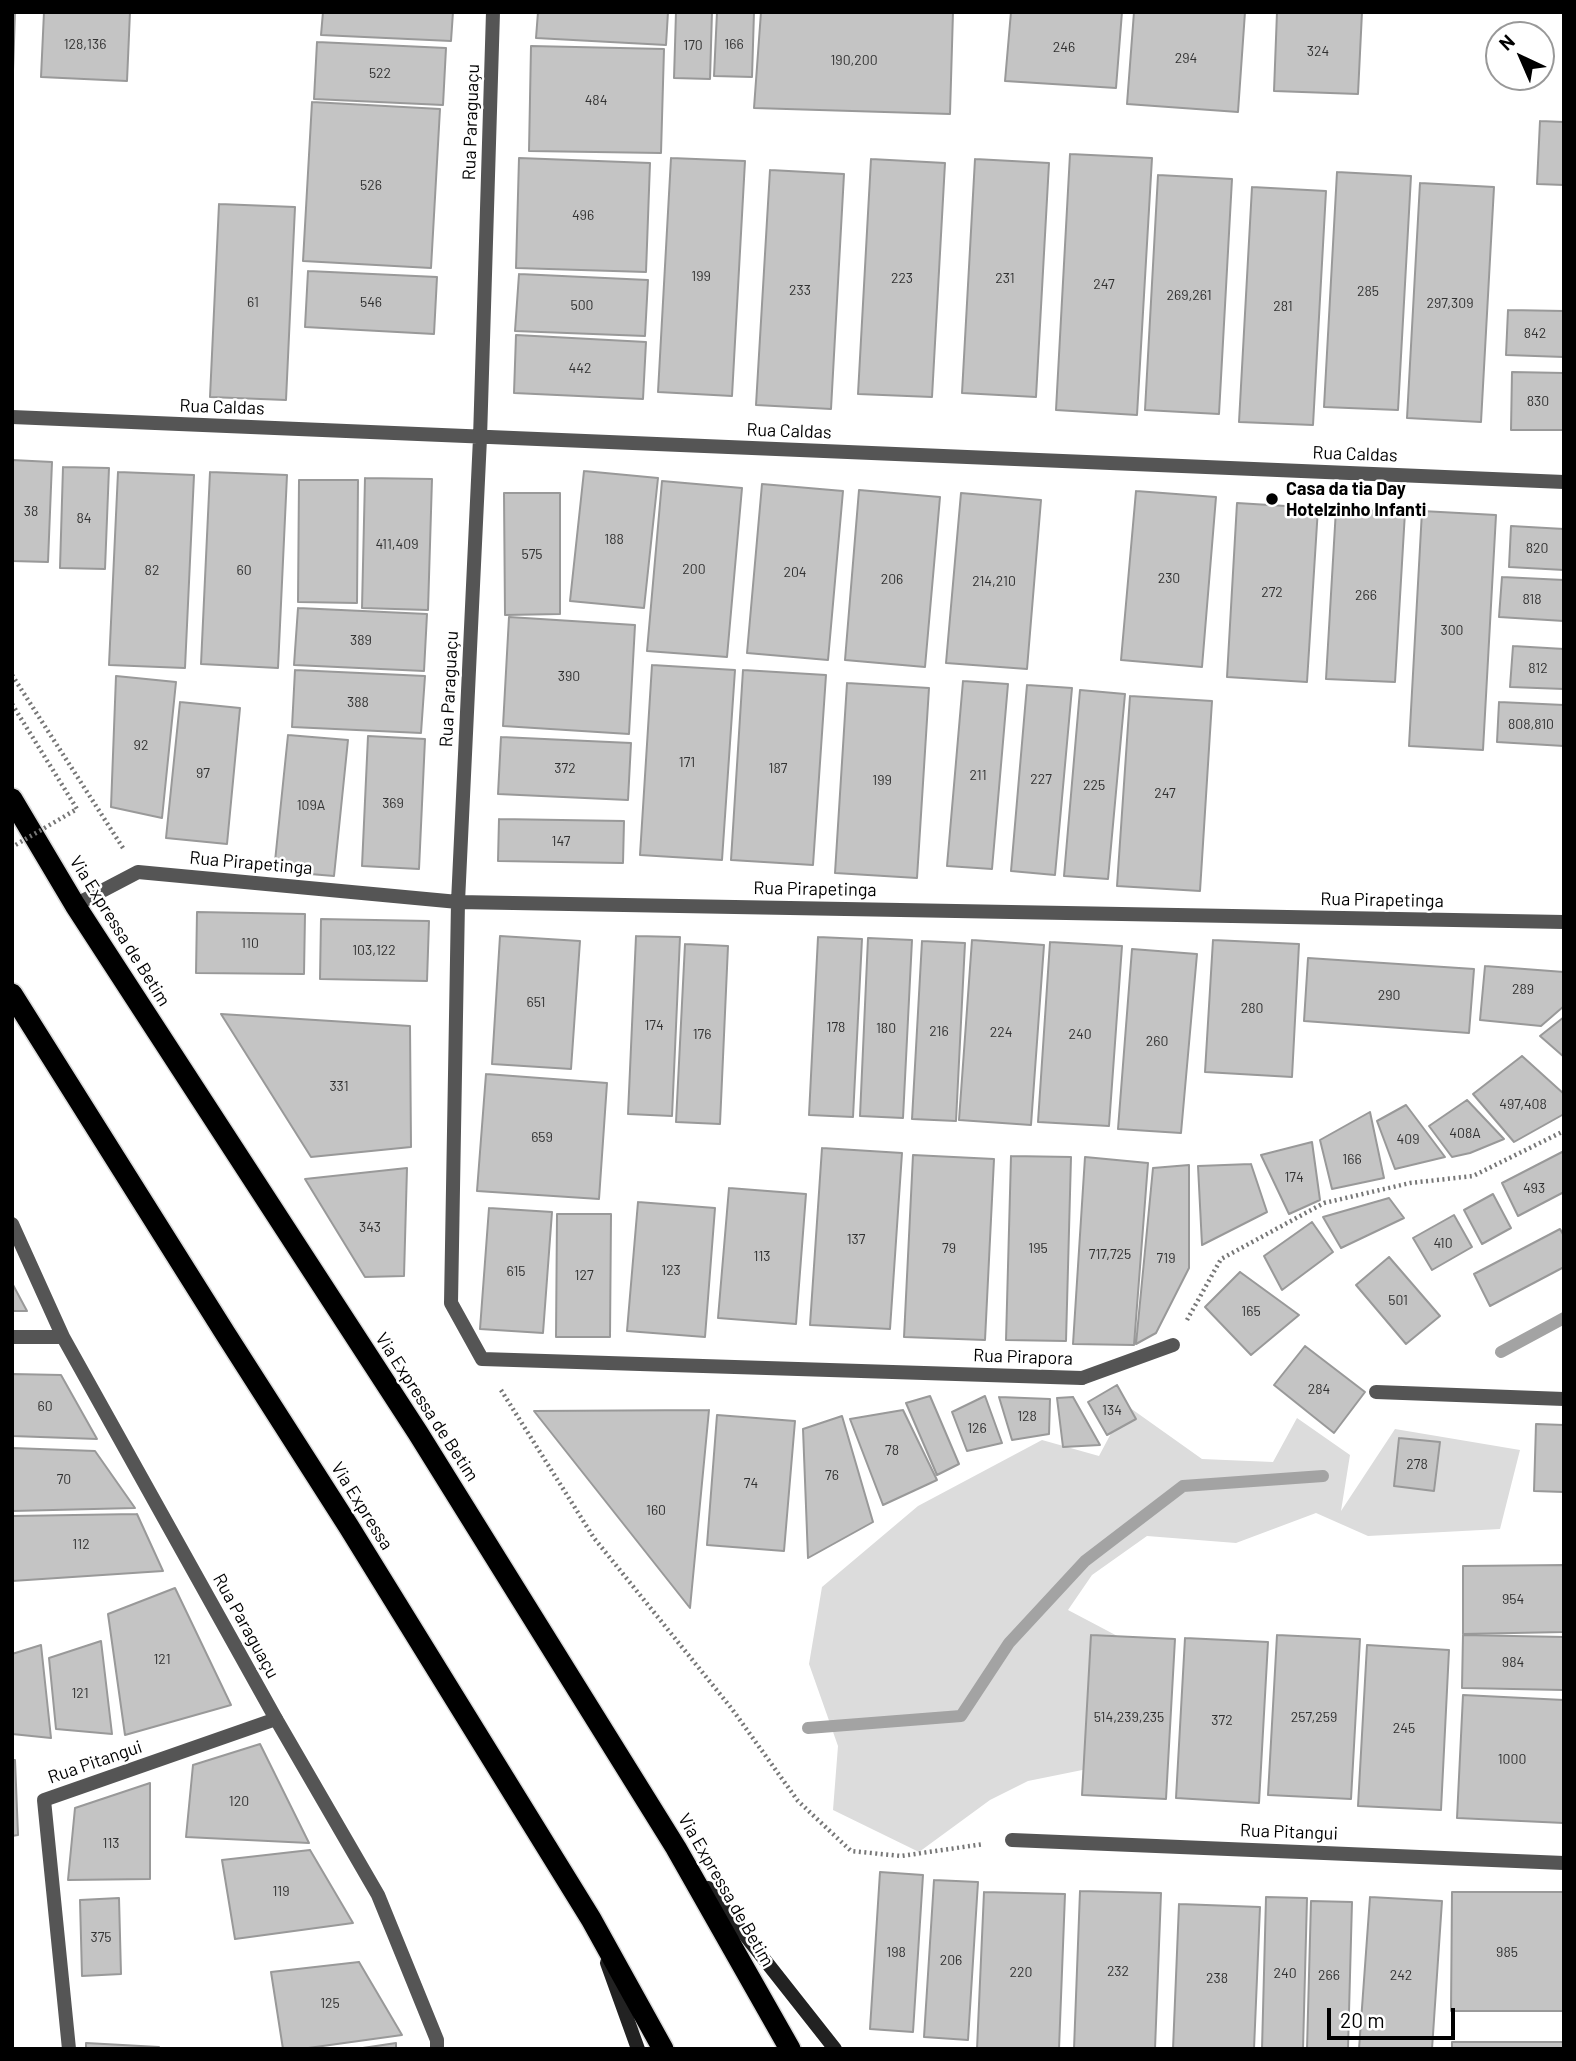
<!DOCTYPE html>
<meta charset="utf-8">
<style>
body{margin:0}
#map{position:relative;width:1576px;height:2061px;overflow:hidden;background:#fff;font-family:Barlow,sans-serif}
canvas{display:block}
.frame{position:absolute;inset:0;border:14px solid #000;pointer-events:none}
.north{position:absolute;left:1485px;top:21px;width:70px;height:70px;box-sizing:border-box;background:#fff;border:2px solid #999;border-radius:50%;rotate:316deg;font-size:19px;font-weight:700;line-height:28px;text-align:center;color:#000}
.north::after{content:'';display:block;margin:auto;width:24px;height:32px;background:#000;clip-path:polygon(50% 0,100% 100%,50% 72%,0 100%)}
.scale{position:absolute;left:1327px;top:2008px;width:128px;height:32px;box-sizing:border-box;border:4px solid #000;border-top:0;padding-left:9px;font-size:21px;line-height:24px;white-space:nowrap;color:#000;-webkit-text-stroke:5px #fff;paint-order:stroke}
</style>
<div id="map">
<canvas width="1576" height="2061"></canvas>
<div class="frame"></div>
<div class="north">N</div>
<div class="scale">20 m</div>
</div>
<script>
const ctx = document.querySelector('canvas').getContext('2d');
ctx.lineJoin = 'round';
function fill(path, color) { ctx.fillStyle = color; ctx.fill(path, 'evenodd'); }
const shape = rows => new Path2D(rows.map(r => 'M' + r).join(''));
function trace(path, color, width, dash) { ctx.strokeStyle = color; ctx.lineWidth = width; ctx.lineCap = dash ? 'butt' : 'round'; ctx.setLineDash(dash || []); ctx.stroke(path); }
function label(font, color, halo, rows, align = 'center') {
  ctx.font = font + ' Barlow,sans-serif'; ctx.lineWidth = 5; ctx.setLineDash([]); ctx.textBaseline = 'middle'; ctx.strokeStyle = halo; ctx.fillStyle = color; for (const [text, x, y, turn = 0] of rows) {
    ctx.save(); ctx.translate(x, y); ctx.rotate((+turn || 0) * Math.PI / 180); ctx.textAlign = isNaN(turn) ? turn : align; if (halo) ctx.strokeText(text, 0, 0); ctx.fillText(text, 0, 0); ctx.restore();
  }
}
fill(shape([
 [1126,1405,1202,1459,1273,1462,1297,1418,1350,1455,1341,1511,1395,1429,1520,1450,1500,1529,1368,1536,1316,1513,1236,1543,1147,1536,1092,1575,1068,1610,1142,1649,1102,1766,1028,1781,990,1800,919,1852,833,1810,838,1746,809,1664,822,1587,918,1506,1042,1440,1099,1456]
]), '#dcdcdc');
trace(shape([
 [1501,1352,1564,1318],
 [808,1728,961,1716,1009,1643,1085,1561,1183,1486,1323,1476]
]), '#a3a3a3', 12);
const building = shape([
 [12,12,15,12,13,71,12,71,12,12],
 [44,12,130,12,127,81,41,77,44,12],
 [323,12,453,12,451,41,321,35,323,12],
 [538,12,668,12,666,45,536,38,538,12],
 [676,12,712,12,710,79,674,78,676,12],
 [717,12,754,12,752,77,714,76,717,12],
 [761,12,953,12,950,114,754,108,761,12],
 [1011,12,1122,12,1116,88,1005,81,1011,12],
 [1134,12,1245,12,1238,112,1127,104,1134,12],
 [1277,12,1362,12,1358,94,1274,91,1277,12],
 [317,42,446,48,443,105,314,99,317,42],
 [531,46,664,49,661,153,529,151,531,46],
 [312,102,440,109,431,268,303,261,312,102],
 [1540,121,1564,122,1564,185,1537,184,1540,121],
 [1070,154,1152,158,1137,415,1056,410,1070,154],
 [519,158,650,163,646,272,516,268,519,158],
 [671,158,745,161,732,396,658,392,671,158],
 [871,159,945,163,932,397,858,394,871,159],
 [975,159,1049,163,1036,397,962,393,975,159],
 [770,170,844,174,831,409,756,405,770,170],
 [1337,172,1411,176,1398,410,1324,407,1337,172],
 [1158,175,1232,179,1219,414,1145,410,1158,175],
 [1420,183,1494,187,1481,422,1407,418,1420,183],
 [1252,187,1326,191,1313,425,1239,422,1252,187],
 [219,204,295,207,286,400,210,397,219,204],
 [308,271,437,277,434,334,305,327,308,271],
 [519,274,648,280,645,336,515,331,519,274],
 [1508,310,1564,311,1564,357,1506,355,1508,310],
 [516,335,646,342,643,399,514,393,516,335],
 [1512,372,1564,373,1564,430,1511,430,1512,372],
 [12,460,52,462,48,562,12,561,12,460],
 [63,467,109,468,105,569,60,568,63,467],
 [584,471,658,478,644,608,570,601,584,471],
 [118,472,194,475,185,668,109,665,118,472],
 [210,472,287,475,278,668,201,664,210,472],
 [365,478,432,479,428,610,362,608,365,478],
 [299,480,358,480,357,603,298,602,299,480],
 [662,481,742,488,727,657,647,651,662,481],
 [762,484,843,491,828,660,747,653,762,484],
 [859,490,940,497,925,667,845,660,859,490],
 [1136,491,1216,497,1202,667,1121,660,1136,491],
 [504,493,560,493,560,614,505,615,504,493],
 [961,493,1041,500,1027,669,946,663,961,493],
 [1237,503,1318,508,1307,682,1227,677,1237,503],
 [1336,509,1405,512,1395,682,1326,679,1336,509],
 [1422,511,1496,515,1483,750,1409,746,1422,511],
 [1511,526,1564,529,1564,570,1509,567,1511,526],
 [1502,577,1564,580,1564,621,1499,617,1502,577],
 [298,608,427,614,424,671,294,665,298,608],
 [509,617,635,625,629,734,503,726,509,617],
 [1513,646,1564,649,1564,689,1510,687,1513,646],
 [652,665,735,670,722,860,640,855,652,665],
 [295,670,425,676,421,733,292,727,295,670],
 [743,670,826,675,813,865,731,860,743,670],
 [116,676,176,682,162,818,111,807,116,676],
 [963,681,1008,684,992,869,947,866,963,681],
 [847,683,929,688,917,878,835,873,847,683],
 [1027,685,1072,688,1055,875,1011,871,1027,685],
 [1080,690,1125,694,1108,879,1064,876,1080,690],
 [1130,696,1212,701,1200,891,1117,886,1130,696],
 [180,702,240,708,227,844,166,838,180,702],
 [1499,702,1564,705,1564,746,1497,742,1499,702],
 [288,735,348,740,334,876,274,871,288,735],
 [368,736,425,739,419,869,362,866,368,736],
 [501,737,631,743,628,800,498,794,501,737],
 [499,819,624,821,623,863,498,861,499,819],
 [197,912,305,914,304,974,196,973,197,912],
 [321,919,429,921,427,981,320,979,321,919],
 [500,936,580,941,571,1069,492,1064,500,936],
 [636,936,680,937,672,1116,628,1114,636,936],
 [818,937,862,939,853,1117,809,1115,818,937],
 [868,938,912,940,903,1118,860,1116,868,938],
 [972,940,1044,945,1031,1125,959,1120,972,940],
 [1213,940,1299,944,1292,1077,1205,1072,1213,940],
 [922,941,965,943,956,1121,912,1119,922,941],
 [1050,942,1122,946,1109,1126,1038,1122,1050,942],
 [685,944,728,946,720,1124,676,1122,685,944],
 [1132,949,1197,954,1181,1133,1118,1129,1132,949],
 [1308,958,1474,969,1469,1033,1304,1021,1308,958],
 [1485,966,1564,972,1564,1006,1541,1026,1480,1020,1485,966],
 [221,1014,410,1026,411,1147,311,1157,221,1014],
 [1564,1017,1564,1057,1540,1036,1564,1017],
 [1522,1056,1564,1094,1564,1114,1514,1142,1473,1094,1522,1056],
 [486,1074,607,1083,599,1199,477,1191,486,1074],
 [1467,1100,1504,1139,1470,1153,1452,1157,1429,1126,1467,1100],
 [1406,1105,1445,1157,1395,1169,1377,1121,1406,1105],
 [1370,1112,1384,1178,1332,1189,1320,1140,1370,1112],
 [1312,1142,1320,1200,1289,1214,1261,1155,1312,1142],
 [822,1148,902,1153,890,1329,810,1325,822,1148],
 [1564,1151,1564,1192,1518,1216,1502,1183,1564,1151],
 [913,1155,994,1159,985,1340,904,1337,913,1155],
 [1011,1156,1071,1157,1066,1341,1006,1340,1011,1156],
 [1085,1157,1148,1163,1134,1345,1073,1344,1085,1157],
 [1251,1164,1267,1212,1202,1245,1198,1166,1251,1164],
 [1189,1165,1189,1268,1156,1333,1136,1344,1153,1168,1189,1165],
 [407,1168,404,1276,365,1277,305,1179,407,1168],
 [729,1188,806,1194,796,1324,718,1318,729,1188],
 [1493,1194,1511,1228,1482,1244,1464,1210,1493,1194],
 [1389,1198,1404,1218,1341,1248,1323,1217,1389,1198],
 [638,1202,715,1208,705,1337,627,1331,638,1202],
 [489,1208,552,1212,543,1333,480,1329,489,1208],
 [557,1214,611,1214,610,1337,556,1337,557,1214],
 [1454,1215,1472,1247,1432,1270,1413,1238,1454,1215],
 [1312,1222,1333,1252,1282,1290,1264,1256,1312,1222],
 [1560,1229,1564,1236,1564,1267,1490,1306,1474,1274,1560,1229],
 [1389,1257,1440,1316,1406,1344,1356,1285,1389,1257],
 [1240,1272,1299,1315,1251,1355,1205,1307,1240,1272],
 [12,1283,27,1311,12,1311,12,1283],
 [1305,1346,1365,1392,1334,1433,1274,1385,1305,1346],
 [12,1374,61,1375,97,1439,12,1436,12,1374],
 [1117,1385,1136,1419,1107,1435,1088,1402,1117,1385],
 [930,1396,959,1464,937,1475,906,1403,930,1396],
 [985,1396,1002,1443,967,1451,952,1412,985,1396],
 [999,1397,1050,1399,1049,1434,1012,1440,999,1397],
 [1073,1397,1100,1445,1063,1447,1057,1398,1073,1397],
 [709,1410,690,1608,534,1411,709,1410],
 [903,1410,937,1480,883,1505,850,1419,903,1410],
 [717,1415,795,1421,784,1551,707,1545,717,1415],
 [842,1416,873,1522,808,1558,803,1429,842,1416],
 [1536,1424,1564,1425,1564,1492,1534,1491,1536,1424],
 [1399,1438,1440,1442,1434,1491,1394,1486,1399,1438],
 [12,1448,95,1451,135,1508,12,1511,12,1448],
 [137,1514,163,1571,12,1581,12,1516,137,1514],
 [1564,1565,1564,1632,1463,1634,1463,1566,1564,1565],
 [175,1588,231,1705,125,1735,108,1614,175,1588],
 [1091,1635,1175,1639,1166,1799,1082,1795,1091,1635],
 [1277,1635,1360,1639,1351,1799,1268,1795,1277,1635],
 [1463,1635,1564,1637,1564,1690,1462,1688,1463,1635],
 [1185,1638,1268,1642,1259,1803,1176,1798,1185,1638],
 [101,1641,112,1734,56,1729,49,1658,101,1641],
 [41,1645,51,1738,12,1734,12,1654,41,1645],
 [1367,1645,1449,1650,1441,1810,1358,1806,1367,1645],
 [1463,1695,1564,1700,1564,1823,1457,1818,1463,1695],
 [260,1744,309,1843,186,1837,193,1765,260,1744],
 [12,1760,15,1760,18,1835,12,1836,12,1760],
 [150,1783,150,1879,68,1880,75,1808,150,1783],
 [310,1850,353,1923,235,1939,222,1860,310,1850],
 [880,1872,923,1875,913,2032,870,2029,880,1872],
 [934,1880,978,1882,968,2040,924,2037,934,1880],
 [1080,1891,1161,1893,1155,2049,1074,2049,1080,1891],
 [984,1892,1065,1894,1059,2049,977,2049,984,1892],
 [1452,1892,1564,1892,1564,2011,1451,2011,1452,1892],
 [1266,1897,1307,1898,1303,2049,1262,2049,1266,1897],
 [1370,1897,1442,1901,1432,2049,1359,2049,1370,1897],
 [119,1898,121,1974,82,1976,80,1900,119,1898],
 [1311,1901,1352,1902,1348,2049,1307,2049,1311,1901],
 [1179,1904,1260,1907,1254,2049,1173,2049,1179,1904],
 [359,1962,402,2035,301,2049,283,2049,271,1972,359,1962],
 [1452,2042,1564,2042,1564,2049,1452,2049,1452,2042],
 [86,2043,159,2047,159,2049,86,2049,86,2043],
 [396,2043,396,2049,356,2049,396,2043]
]);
fill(building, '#c4c4c4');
trace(building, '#999', 2);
const highway = shape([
 [12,799,75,905,418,1433,676,1848,790,2049],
 [12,994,225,1333,349,1527,591,1919,663,2049]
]);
trace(highway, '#dbdbdb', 24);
trace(shape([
 [12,675,123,848],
 [1187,1320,1221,1259,1324,1203,1410,1183,1473,1176,1564,1131],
 [501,1390,594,1538,732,1709,798,1801,851,1851,901,1856,984,1844]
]), '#777', 4.5, [2, 3.5]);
trace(shape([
 [1082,1378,1173,1345],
 [69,2049,44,1800,276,1719]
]), '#555', 14);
trace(shape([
 [493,12,480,438,458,902,451,1303,482,1359,1082,1378],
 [12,417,1564,482],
 [75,905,138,872,458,902,1564,922],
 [12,1224,63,1337,276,1719,378,1895,437,2040,437,2049],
 [12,1337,63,1337],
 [1376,1392,1564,1399],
 [1012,1840,1564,1863]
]), '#555', 14);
trace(shape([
 [708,1888,835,2049],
 [607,1963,638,2049]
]), '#222', 14);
trace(highway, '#000', 21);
trace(shape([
 [12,704,77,809,12,847]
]), '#777', 4.5, [2, 3.5]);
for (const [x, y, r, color] of [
 [1272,499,7,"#000"]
]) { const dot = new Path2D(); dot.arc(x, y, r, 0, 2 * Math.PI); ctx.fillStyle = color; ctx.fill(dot); trace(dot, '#fff', 2.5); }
label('14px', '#313131', null, [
 ["128,136",85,44],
 ["166",734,44],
 ["170",693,45],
 ["246",1064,47],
 ["324",1318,51],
 ["294",1186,58],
 ["190,200",854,60],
 ["522",380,73],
 ["484",596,100],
 ["526",371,185],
 ["496",583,215],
 ["199",701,276],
 ["223",902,278],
 ["231",1005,278],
 ["247",1104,284],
 ["233",800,290],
 ["285",1368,291],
 ["269,261",1189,295],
 ["61",253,302],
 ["546",371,302],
 ["297,309",1450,303],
 ["500",582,305],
 ["281",1283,306],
 ["842",1535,333],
 ["442",580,368],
 ["830",1538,401],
 ["38",31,511],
 ["84",84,518],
 ["188",614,539],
 ["411,409",397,544],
 ["820",1537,548],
 ["575",532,554],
 ["200",694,569],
 ["82",152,570],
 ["60",244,570],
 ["204",795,572],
 ["230",1169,578],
 ["206",892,579],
 ["214,210",994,581],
 ["272",1272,592],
 ["266",1366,595],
 ["818",1532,599],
 ["300",1452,630],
 ["389",361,640],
 ["812",1538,668],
 ["390",569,676],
 ["388",358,702],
 ["808,810",1531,724],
 ["92",141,745],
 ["171",687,762],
 ["372",565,768],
 ["187",778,768],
 ["97",203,773],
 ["211",978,775],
 ["227",1041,779],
 ["199",882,780],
 ["225",1094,785],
 ["247",1165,793],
 ["369",393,803],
 ["109A",311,805],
 ["147",561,841],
 ["110",250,943],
 ["103,122",374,950],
 ["289",1523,989],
 ["290",1389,995],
 ["651",536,1002],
 ["280",1252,1008],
 ["174",654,1025],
 ["178",836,1027],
 ["180",886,1028],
 ["216",939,1031],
 ["224",1001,1032],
 ["176",702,1034],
 ["240",1080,1034],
 ["260",1157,1041],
 ["331",339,1086],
 ["497,408",1523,1104],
 ["408A",1465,1133],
 ["659",542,1137],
 ["409",1408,1139],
 ["166",1352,1159],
 ["174",1294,1177],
 ["493",1534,1188],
 ["343",370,1227],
 ["137",856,1239],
 ["410",1443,1243],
 ["79",949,1248],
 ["195",1038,1248],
 ["717,725",1110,1254],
 ["113",762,1256],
 ["719",1166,1258],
 ["123",671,1270],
 ["615",516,1271],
 ["127",584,1275],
 ["501",1398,1300],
 ["165",1251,1311],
 ["284",1319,1389],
 ["60",45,1406],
 ["134",1112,1410],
 ["128",1027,1416],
 ["126",977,1428],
 ["78",892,1450],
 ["278",1417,1464],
 ["76",832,1475],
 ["70",64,1479],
 ["74",751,1483],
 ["160",656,1510],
 ["112",81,1544],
 ["954",1513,1599],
 ["121",162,1659],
 ["984",1513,1662],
 ["121",80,1693],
 ["514,239,235",1129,1717],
 ["257,259",1314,1717],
 ["372",1222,1720],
 ["245",1404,1728],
 ["1000",1512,1759],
 ["120",239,1801],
 ["113",111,1843],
 ["119",281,1891],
 ["375",101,1937],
 ["198",896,1952],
 ["985",1507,1952],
 ["206",951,1960],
 ["232",1118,1971],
 ["220",1021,1972],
 ["240",1285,1973],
 ["266",1329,1975],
 ["242",1401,1975],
 ["238",1217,1978],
 ["125",330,2003]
]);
label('18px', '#000', '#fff', [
 ["Rua Paraguaçu",471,122,-88],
 ["Rua Caldas",222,407,2],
 ["Rua Caldas",789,431,2],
 ["Rua Caldas",1355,454,2],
 ["Rua Paraguaçu",449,689,-87],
 ["Rua Pirapetinga",251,863,5],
 ["Rua Pirapetinga",815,889,1],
 ["Rua Pirapetinga",1382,900,1],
 ["Via Expressa de Betim",120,931,58],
 ["Rua Pirapora",1023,1357,2],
 ["Via Expressa de Betim",427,1407,57],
 ["Via Expressa",362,1506,58],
 ["Rua Paraguaçu",246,1626,61],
 ["Rua Pitangui",95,1762,-19],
 ["Rua Pitangui",1289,1832,2],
 ["Via Expressa de Betim",726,1890,60]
]);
label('bold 18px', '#000', '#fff', [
 ["Casa da tia Day",1286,489],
 ["Hotelzinho Infanti",1286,510]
], 'left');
</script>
